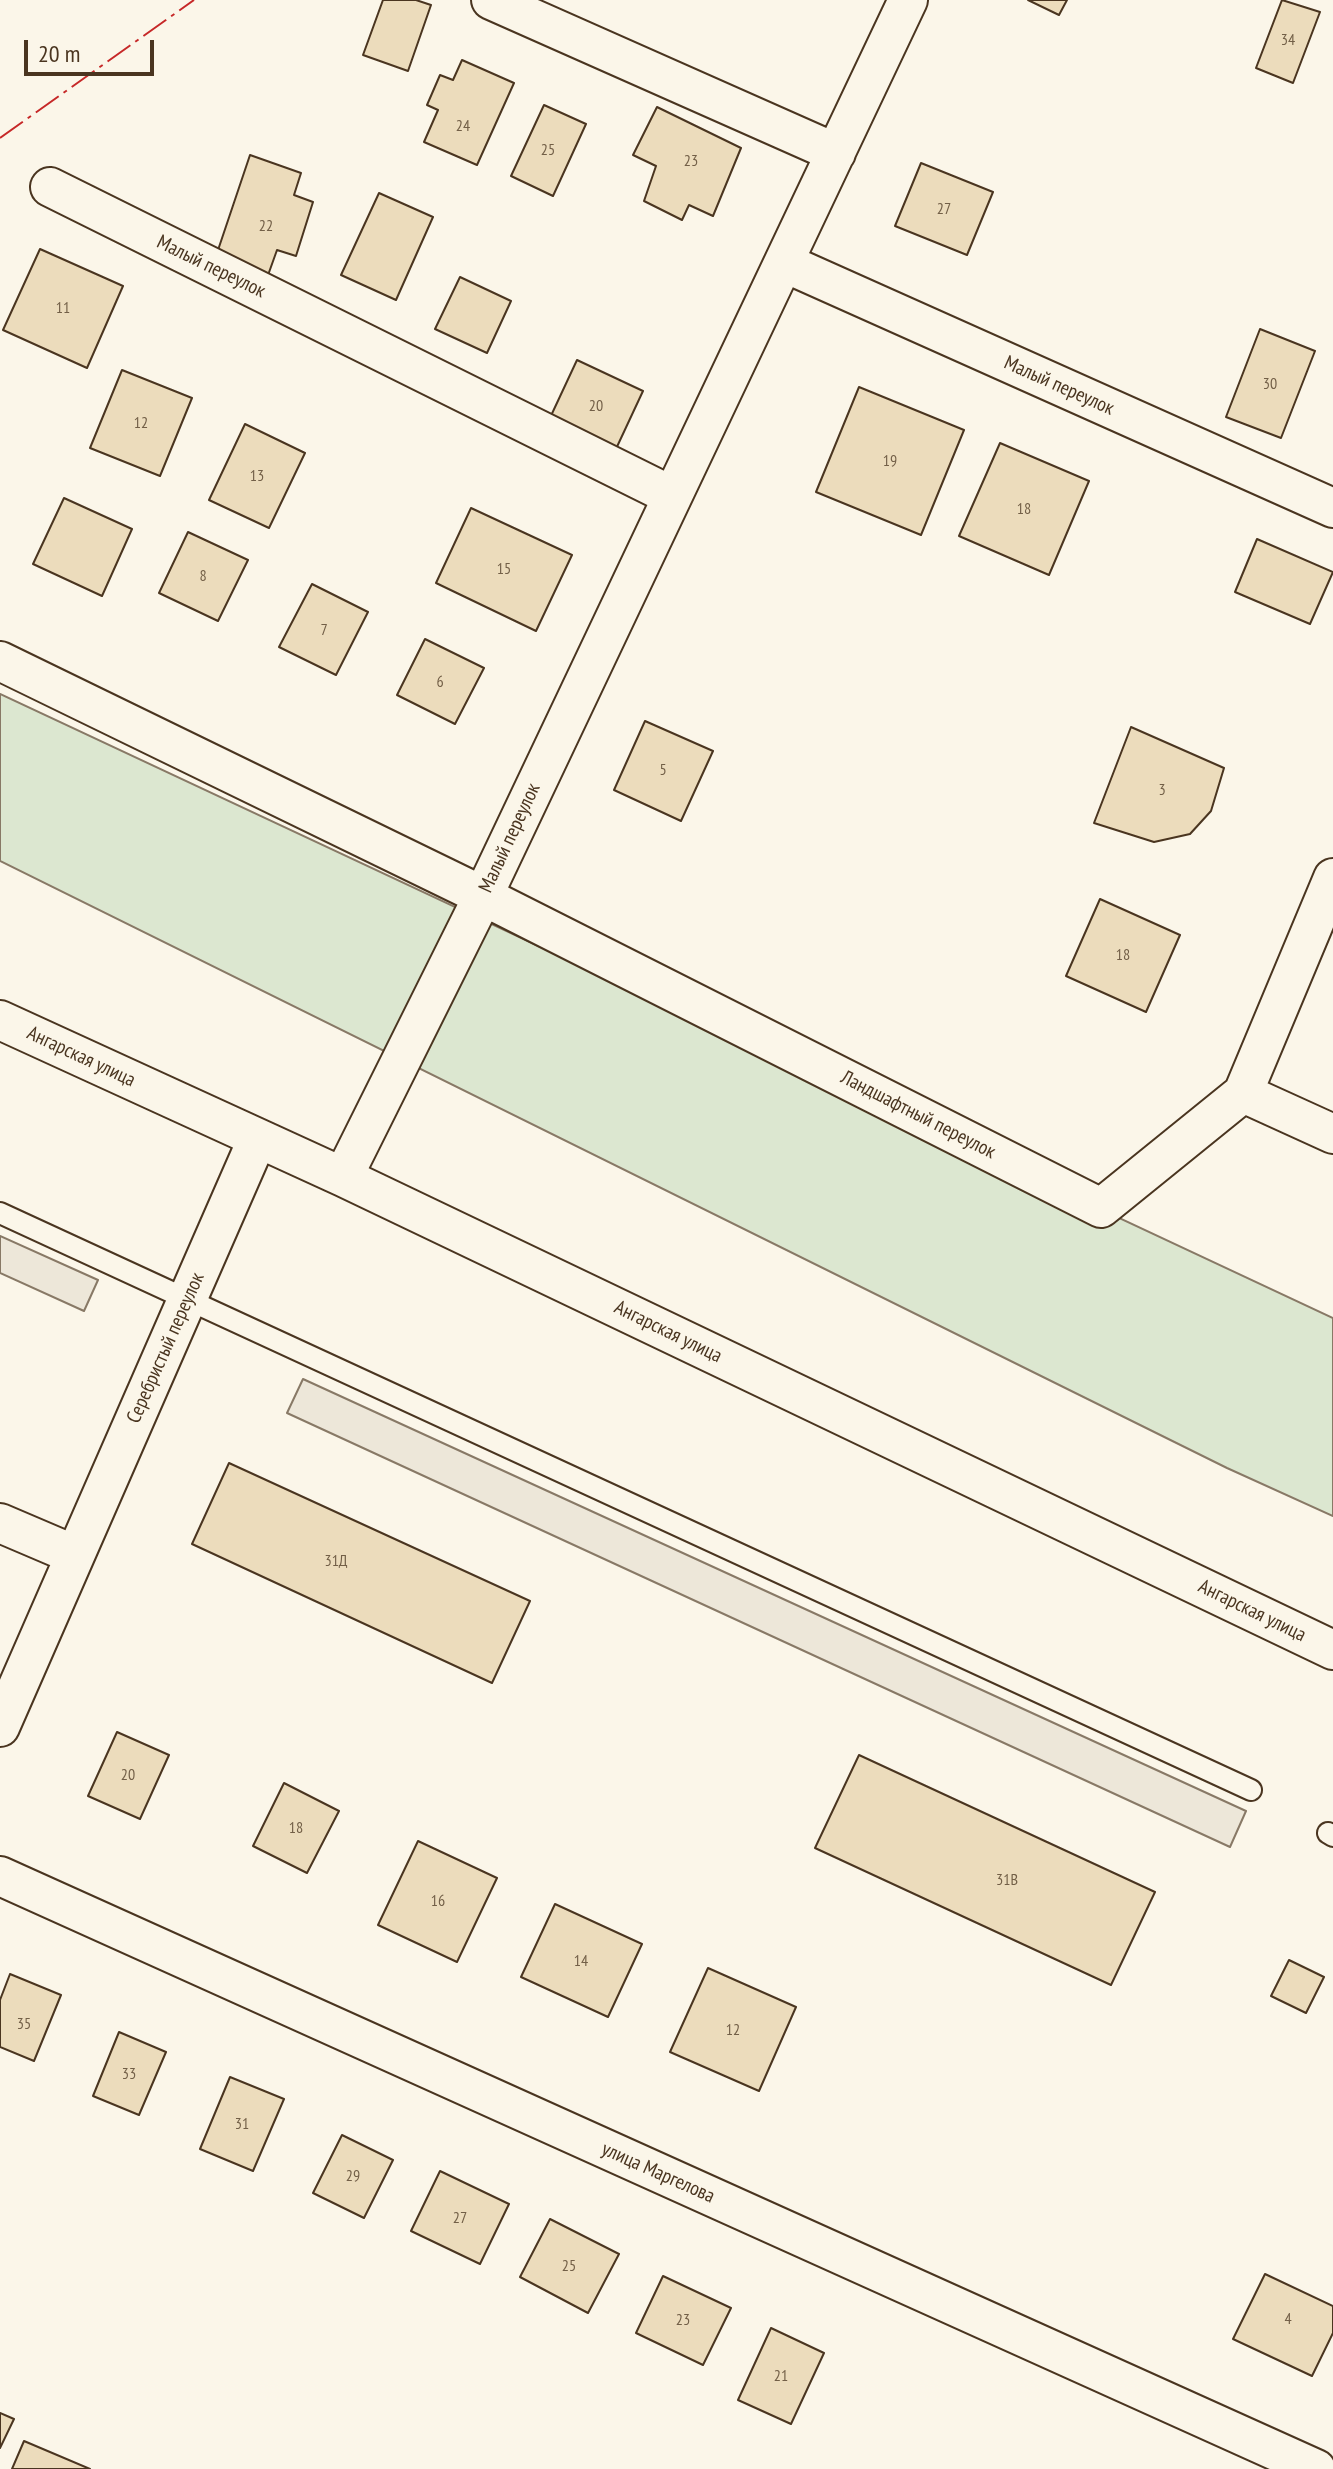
<!DOCTYPE html>
<meta charset="utf-8">
<style>
body{margin:0}
#map{position:relative;width:1333px;height:2469px;overflow:hidden;background:#fbf6e9;font-family:"PT Sans Narrow",sans-serif}
canvas{display:block}
.scale{position:absolute;left:24px;top:40px;width:130px;height:36px;box-sizing:border-box;border:4px solid #4a3520;border-top:0;padding-left:10px;font-size:24px;line-height:28px;white-space:nowrap;color:#4a3520;-webkit-text-stroke:6px #fbf6e9;paint-order:stroke}
</style>
<div id="map">
<canvas width="1333" height="2469"></canvas>
<div class="scale">20 m</div>
</div>
<script>
const ctx = document.querySelector('canvas').getContext('2d');
ctx.lineJoin = 'round';
function fill(path, color) { ctx.fillStyle = color; ctx.fill(path, 'evenodd'); }
const shape = rows => new Path2D(rows.map(r => 'M' + r).join(''));
function trace(path, color, width, dash) { ctx.strokeStyle = color; ctx.lineWidth = width; ctx.lineCap = dash ? 'butt' : 'round'; ctx.setLineDash(dash || []); ctx.stroke(path); }
function label(font, color, halo, rows, align = 'center') {
  ctx.font = font + ' "PT Sans Narrow",sans-serif'; ctx.lineWidth = 6; ctx.setLineDash([]); ctx.textBaseline = 'middle'; ctx.strokeStyle = halo; ctx.fillStyle = color; for (const [text, x, y, turn = 0] of rows) {
    ctx.save(); ctx.translate(x, y); ctx.rotate((+turn || 0) * Math.PI / 180); ctx.textAlign = isNaN(turn) ? turn : align; if (halo) ctx.strokeText(text, 0, 0); ctx.fillText(text, 0, 0); ctx.restore();
  }
}
const green = shape([
 [0,694,1333,1318,1333,1516,1227,1468,0,861,0,694]
]);
fill(green, '#dce7d0');
trace(green, '#887966', 2);
const parking = shape([
 [0,1236,98,1280,84,1311,0,1273,0,1236],
 [303,1379,1246,1811,1230,1847,287,1413,303,1379]
]);
fill(parking, '#ede7d9');
trace(parking, '#887966', 2);
const building = shape([
 [383,0,416,0,431,5,408,71,363,55,383,0],
 [1028,0,1067,0,1059,15,1028,0],
 [1282,0,1320,12,1293,83,1256,68,1282,0],
 [462,60,514,83,477,165,424,142,438,110,427,105,440,75,453,80,462,60],
 [544,105,586,124,553,196,511,176,544,105],
 [657,107,741,148,713,216,689,205,682,220,644,201,656,166,633,155,657,107],
 [250,155,301,173,294,195,313,202,296,256,277,250,267,278,215,259,250,155],
 [921,163,993,192,967,255,895,226,921,163],
 [379,193,433,217,396,300,341,275,379,193],
 [40,249,123,286,87,368,3,330,40,249],
 [460,277,511,301,487,353,435,329,460,277],
 [1260,329,1315,351,1281,438,1226,417,1260,329],
 [577,360,643,391,615,451,549,420,577,360],
 [122,370,192,398,160,476,90,448,122,370],
 [859,387,964,430,921,535,816,492,859,387],
 [245,424,305,453,269,528,209,500,245,424],
 [1000,443,1089,481,1049,575,959,536,1000,443],
 [64,498,132,529,102,596,33,564,64,498],
 [471,508,572,555,536,631,436,583,471,508],
 [188,532,248,560,218,621,159,593,188,532],
 [1257,539,1333,572,1310,624,1235,592,1257,539],
 [312,584,368,612,336,675,279,647,312,584],
 [425,639,484,668,455,724,397,695,425,639],
 [645,721,713,751,681,821,614,790,645,721],
 [1131,727,1224,768,1211,811,1190,834,1154,842,1094,823,1131,727],
 [1100,899,1180,935,1146,1012,1066,976,1100,899],
 [229,1463,530,1601,492,1683,192,1544,229,1463],
 [117,1732,169,1755,140,1819,88,1796,117,1732],
 [859,1755,1155,1892,1111,1985,815,1848,859,1755],
 [284,1783,339,1811,307,1873,253,1846,284,1783],
 [418,1841,497,1878,457,1962,378,1925,418,1841],
 [555,1904,642,1944,608,2017,521,1977,555,1904],
 [1289,1960,1324,1977,1306,2013,1271,1996,1289,1960],
 [708,1968,796,2007,759,2091,670,2052,708,1968],
 [10,1974,61,1995,34,2061,0,2047,0,2000,10,1974],
 [119,2032,166,2052,139,2115,93,2096,119,2032],
 [230,2077,284,2099,253,2171,200,2149,230,2077],
 [342,2135,393,2160,364,2218,313,2193,342,2135],
 [440,2171,509,2204,480,2264,411,2231,440,2171],
 [550,2219,619,2254,588,2313,520,2277,550,2219],
 [1265,2274,1333,2306,1333,2333,1312,2376,1233,2339,1265,2274],
 [663,2276,731,2308,703,2365,636,2333,663,2276],
 [771,2328,824,2353,791,2424,738,2400,771,2328],
 [0,2413,14,2419,0,2448,0,2413],
 [24,2441,90,2469,12,2469,24,2441]
]);
fill(building, '#ecdcbc');
trace(building, '#4a3520', 2);
const lane = shape([
 [0,1213,1251,1790],
 [1328,1833,1333,1836]
]);
const street = shape([
 [491,0,836,153],
 [50,187,672,496],
 [785,263,1333,508],
 [0,661,483,896,1101,1208,1243,1093,1333,1134],
 [0,1020,343,1177,1333,1650],
 [1243,1093,1333,878],
 [343,1177,483,896,908,0],
 [0,1523,75,1555],
 [0,1727,257,1140],
 [0,1876,1316,2469]
]);
trace(lane, '#4a3520', 24);
trace(street, '#4a3520', 42);
trace(lane, '#fbf6e9', 20);
trace(street, '#fbf6e9', 38);
trace(shape([
 [0,138,194,0]
]), '#c62828', 2, [28, 6, 4, 6]);
label('16px', '#725f47', null, [
 ["34",1288,40],
 ["24",463,126],
 ["25",548,150],
 ["23",691,161],
 ["27",944,209],
 ["22",266,226],
 ["11",63,308],
 ["30",1270,384],
 ["20",596,406],
 ["12",141,423],
 ["19",890,461],
 ["13",257,476],
 ["18",1024,509],
 ["15",504,569],
 ["8",203,576],
 ["7",324,630],
 ["6",440,682],
 ["5",663,770],
 ["3",1162,790],
 ["18",1123,955],
 ["31Д",336,1561],
 ["20",128,1775],
 ["18",296,1828],
 ["31В",1007,1880],
 ["16",438,1901],
 ["14",581,1961],
 ["35",24,2024],
 ["12",733,2030],
 ["33",129,2074],
 ["31",242,2124],
 ["29",353,2176],
 ["27",460,2218],
 ["25",569,2266],
 ["4",1288,2319],
 ["23",683,2320],
 ["21",781,2376]
]);
label('20px', '#4a3520', '#fbf6e9', [
 ["Малый переулок",211,267,26],
 ["Малый переулок",1059,386,24],
 ["Малый переулок",510,838,-65],
 ["Ангарская улица",81,1057,25],
 ["Ландшафтный переулок",918,1115,27],
 ["Ангарская улица",668,1332,26],
 ["Серебристый переулок",166,1348,-66],
 ["Ангарская улица",1252,1611,26],
 ["улица Маргелова",658,2173,24]
]);
</script>
